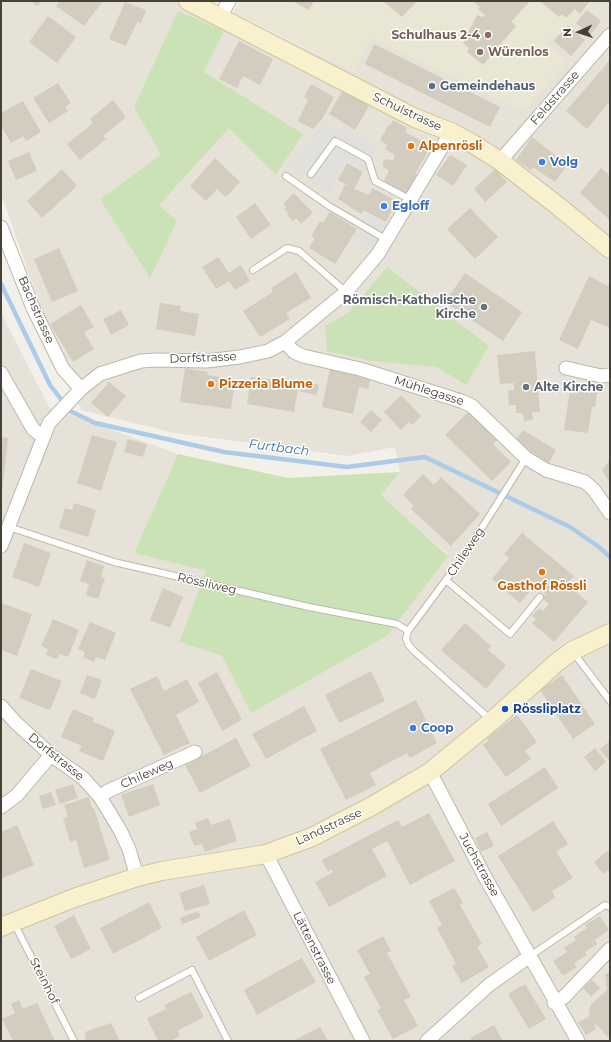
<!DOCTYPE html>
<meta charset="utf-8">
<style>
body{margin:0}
#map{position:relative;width:611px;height:1042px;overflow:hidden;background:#f2f0e9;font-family:Montserrat,sans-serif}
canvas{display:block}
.frame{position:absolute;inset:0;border:2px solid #454138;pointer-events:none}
.north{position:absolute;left:559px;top:12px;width:40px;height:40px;-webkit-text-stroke:3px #fff;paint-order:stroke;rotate:267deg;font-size:11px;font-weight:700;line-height:16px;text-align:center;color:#454138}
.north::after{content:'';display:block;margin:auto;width:14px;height:18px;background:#454138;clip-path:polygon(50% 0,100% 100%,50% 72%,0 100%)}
</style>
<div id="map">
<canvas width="611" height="1042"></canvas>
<div class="frame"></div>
<div class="north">N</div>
</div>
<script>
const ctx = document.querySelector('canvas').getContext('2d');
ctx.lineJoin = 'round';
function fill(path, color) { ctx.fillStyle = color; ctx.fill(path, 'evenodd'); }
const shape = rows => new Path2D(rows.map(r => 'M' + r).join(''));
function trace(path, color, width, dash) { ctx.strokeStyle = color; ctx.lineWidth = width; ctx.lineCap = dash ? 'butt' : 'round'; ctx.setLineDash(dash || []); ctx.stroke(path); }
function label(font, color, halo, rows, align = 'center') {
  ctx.font = font + ' Montserrat,sans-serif'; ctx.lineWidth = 3; ctx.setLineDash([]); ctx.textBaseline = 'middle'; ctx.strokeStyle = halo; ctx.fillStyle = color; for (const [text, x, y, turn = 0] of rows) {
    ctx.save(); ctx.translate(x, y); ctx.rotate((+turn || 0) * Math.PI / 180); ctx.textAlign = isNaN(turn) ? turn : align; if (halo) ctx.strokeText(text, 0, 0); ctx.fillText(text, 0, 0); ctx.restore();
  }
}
fill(shape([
 [1,1,202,1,354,71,371,37,525,111,546,43,576,20,594,1,610,1,610,1041,1,1041,1,313,49,407,178,454,134,553,206,571,179,642,222,656,251,712,387,636,448,555,381,495,400,472,395,447,347,456,175,433,81,410,39,303,1,193]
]), '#e6e2d8');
fill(shape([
 [240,1,594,1,576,20,547,43,567,62,525,111,371,37,354,71,233,13]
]), '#eae6d4');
fill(shape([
 [178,11,224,31,204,72,303,134,276,175,229,128,159,205,177,221,150,278,100,199,161,155,134,107],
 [387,267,489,346,466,385,437,367,371,361,327,351,325,326,348,313],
 [178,454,288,478,400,472,381,495,448,556,387,636,251,713,222,656,179,642,206,571,134,553]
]), '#cbe2b6');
fill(shape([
 [324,123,339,133,345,125,378,145,365,172,347,161,329,195,289,163],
 [367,214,389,225,370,253,352,241]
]), '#e1e0dd');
trace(shape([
 [1,284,50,385,70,411,95,423,224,452,347,467,425,457,570,527,599,547,610,557]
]), '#accbe8', 4.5);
fill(shape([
 [31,1,41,1,37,6],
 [60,1,103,1,84,26,56,6],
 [292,1,314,1,309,10],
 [383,1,417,1,402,17],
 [473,1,530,1,511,22,516,26,483,65,467,52,469,48,463,43,477,15,483,17,485,15,478,9,480,7],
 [540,1,590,1,580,14,575,9,566,18,562,14,559,17],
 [125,2,146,10,141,23,137,22,126,46,109,39],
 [587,10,601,21,590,35,576,23],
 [48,16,76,37,57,63,29,42],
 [568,25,585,40,571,56,554,41],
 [239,41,273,59,260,85,243,76,237,88,219,79],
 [374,44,500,107,490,127,365,64],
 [610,60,610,101,587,129,566,111],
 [58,83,71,103,65,107,68,111,49,123,33,98],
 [311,84,334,97,322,119,313,129,298,121,308,100,304,97],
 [343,90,369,106,355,130,329,114],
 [113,100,126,117,103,136,106,139,80,160,67,144,93,123,90,119],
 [23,101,41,132,26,141,23,136,11,143,1,126,1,113],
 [393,120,407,128,405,132,431,146,415,174,418,176,408,195,383,182,389,171,383,167,383,161,387,159,393,161,395,155,385,149,387,145,380,140,389,124,391,125],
 [532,137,567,165,555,182,533,167,531,170,516,160],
 [29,152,37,171,16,180,8,161],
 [450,155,467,165,453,186,436,175],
 [215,158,240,182,226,197,217,189,206,201,190,186],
 [347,163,363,172,354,189,338,180],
 [601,168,610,176,610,220,580,193],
 [62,169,77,186,42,218,27,201],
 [495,169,507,182,485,202,474,189],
 [345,185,369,195,372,188,397,201,386,222,363,210,361,214,338,199],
 [294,193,313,213,301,224,296,218,293,221,287,215,289,214,284,209,286,207,283,204],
 [255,203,271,225,251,239,236,217],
 [470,208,498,237,475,259,447,229],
 [330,212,357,229,335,264,309,248,315,238,311,236,320,221,323,223],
 [59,248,78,291,52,302,34,259],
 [218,257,229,273,241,265,250,281,235,290,229,281,216,289,202,267],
 [296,272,311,298,286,313,290,319,260,337,243,311,273,292,271,288],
 [465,273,522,312,503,341,445,302],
 [589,276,610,287,610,328,591,320,578,349,559,340],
 [160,303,181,306,180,311,199,314,195,336,156,329],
 [81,305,94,327,84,332,94,349,73,362,50,324],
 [121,310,129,325,111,335,103,319],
 [535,351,540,412,532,412,533,420,524,421,523,413,516,413,516,405,509,405,508,390,514,390,514,383,500,384,497,355],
 [331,365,371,377,368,389,359,387,353,414,322,407],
 [185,368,208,372,207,375,235,379,231,409,180,402],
 [251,377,282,381,281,385,298,388,294,412,247,404],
 [302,381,319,385,316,395,299,391],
 [109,382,126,396,108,417,91,403],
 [571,383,598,387,595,407,592,407,588,433,564,430],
 [401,395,421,416,412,425,409,422,401,430,384,412],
 [371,410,382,420,371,432,360,422],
 [470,410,499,438,493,444,511,462,492,481,445,435],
 [523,430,556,450,549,463,515,441],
 [92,435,117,442,101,491,77,483],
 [1,437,8,438,2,492,1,492],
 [128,439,147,444,143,457,124,452],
 [610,460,610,484,602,470],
 [423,474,434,485,441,477,480,514,451,546,411,509,414,506,403,495],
 [74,503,96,510,88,537,59,528,65,508,72,510],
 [522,533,574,576,567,584,588,602,554,642,532,623,536,619,532,616,539,608,543,611,549,604,542,598,546,594,535,585,520,603,492,579,509,558,504,554],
 [24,543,51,553,39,587,12,577],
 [87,560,104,566,101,577,105,578,98,599,86,595,89,584,80,581],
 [163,588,183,597,170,628,150,620],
 [1,603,32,614,17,656,1,650],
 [53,619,79,630,68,657,59,654,57,659,46,655,48,649,41,646],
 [90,622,116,633,105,660,96,657,94,662,87,659,83,658,85,652,78,649],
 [465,623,491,646,488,650,506,665,486,689,441,650],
 [31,669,62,681,50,710,19,698],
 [371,671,385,701,339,723,325,695],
 [217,672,242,720,222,731,198,683],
 [87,675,102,680,95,699,80,693],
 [562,675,595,724,573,739,540,690],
 [157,676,164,691,187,679,199,702,176,715,190,743,164,755,130,689],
 [416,700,437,743,410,758,407,753,370,773,376,785,346,800,320,749],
 [304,706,317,731,266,759,252,734],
 [73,709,94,718,92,721,115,731,103,761,79,751,82,746,61,737],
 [517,715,537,742,525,751,531,759,506,777,483,745,489,741,487,738],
 [236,738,251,766,200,793,185,765],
 [610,741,610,762,600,749],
 [595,748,606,762,595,771,584,757],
 [545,767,558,788,501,826,488,804],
 [73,784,78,798,60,804,55,790],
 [153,784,160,805,129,817,121,795],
 [51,792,56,805,43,809,39,796],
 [89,797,92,809,94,808,110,860,84,868,76,840,70,842,63,818,68,817,64,805],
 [429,813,455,861,410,885,387,841,372,849,387,876,329,907,315,882,333,872,332,869,328,872,322,860,398,820,402,827],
 [208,818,211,825,230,819,237,841,205,852,202,844,194,846,189,832,197,829,195,823],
 [553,821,568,844,556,852,573,878,552,891,555,898,533,912,498,856],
 [17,825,34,865,1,879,1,832],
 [487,832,494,846,481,852,475,838],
 [610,849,610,872,608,870,603,874,594,862],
 [204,885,210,904,185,911,179,893],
 [454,888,463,903,460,905,482,944,477,947,489,967,462,983,452,966,456,964,437,928,442,925,429,901],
 [149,902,162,928,113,954,100,928],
 [244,910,257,935,209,961,196,937],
 [198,911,201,917,182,924,180,918],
 [74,915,91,949,71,959,54,926],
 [600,916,609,930,595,940,597,944,585,952,587,955,574,963,577,967,563,976,553,961,567,952,564,948,576,940,574,937,587,928,585,925],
 [383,936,391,951,387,953,411,997,404,1000,418,1026,393,1039,377,1010,381,1008,364,977,370,974,357,950],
 [302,958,316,982,257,1015,244,990],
 [610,971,610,1039,596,1024,594,1026,596,1029,586,1035,578,1022,589,1017,590,1006,607,990,605,975],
 [592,980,600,988,591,997,583,988],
 [525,984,546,1019,529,1029,508,994],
 [191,992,204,1017,177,1031,180,1036,170,1041,158,1041,147,1018,166,1009,164,1005],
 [19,1000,23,1009,37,1003,55,1041,13,1041,2,1019,15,1013,11,1004],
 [111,1023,120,1041,86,1041,85,1032],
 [494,1025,503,1041,472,1041,470,1038],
 [320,1027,328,1041,293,1041]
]), '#d3cdc0');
const lane = shape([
 [311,174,335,141,368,159,375,181,411,200],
 [286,176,329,206,387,240],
 [253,270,287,248,299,251,346,292],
 [9,527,114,562,309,607,397,624,408,631],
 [447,581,510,634,540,597],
 [573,652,610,701],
 [491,720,414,651,408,644,406,638,408,631,466,553,526,458],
 [14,923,74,1041],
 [530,956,605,905,610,907],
 [139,998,192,970,228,1041]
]);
const street = shape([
 [220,17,229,1],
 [500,161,610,35],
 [1,227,33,308,63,369,81,389],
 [285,342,294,352,303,356,360,369,461,401,472,406,526,458,546,470,585,482,594,490,610,513],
 [566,368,601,376,610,375],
 [1,373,33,429,43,437],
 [1,546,49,423,81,389,100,374,141,361,156,360,206,361,240,357,268,351,285,342,346,292,378,254,451,132],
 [1,706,15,722,51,755,83,778,100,797,120,830,129,849,137,877],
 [430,772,485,877,578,1041],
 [100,797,108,791,195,752],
 [1,807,17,795,51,755],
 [266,854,363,1041],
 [554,1003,564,997,610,949],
 [427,1041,489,985,530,956]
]);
const secondary = shape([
 [188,1,415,118,451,132,473,144,500,161,558,206,610,249],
 [1,927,74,898,137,877,162,871,266,854,312,837,372,806,430,772,492,721,556,663,572,651,610,633]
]);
trace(lane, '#bdb8ac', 8);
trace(street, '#bdb8ac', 15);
trace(secondary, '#cdc59d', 20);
trace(lane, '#fff', 6);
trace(street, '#fff', 13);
trace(secondary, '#f9f1cd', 18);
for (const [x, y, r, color] of [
 [488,35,4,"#8d6e63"],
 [480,52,4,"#8d6e63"],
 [432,86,4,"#5c6f8a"],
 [411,146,4,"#e8710a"],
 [542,162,4,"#3f7fe0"],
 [384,206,4,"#3f7fe0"],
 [484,307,4,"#6b7280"],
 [211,384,4,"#e8710a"],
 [526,387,4,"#6b7280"],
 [542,572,4,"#e8710a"],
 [505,709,4,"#1a4fb4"],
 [413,728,4,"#3f7fe0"]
]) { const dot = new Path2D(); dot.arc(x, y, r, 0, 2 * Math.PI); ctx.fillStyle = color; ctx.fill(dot); trace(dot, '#fff', 1.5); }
label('bold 12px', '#785e54', '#fff', [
 ["Schulhaus 2-4",480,35],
 ["Würenlos",488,52,"left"]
], 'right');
label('bold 12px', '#4e5e75', '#fff', [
 ["Gemeindehaus",440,86]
], 'left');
label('12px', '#454138', '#fff', [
 ["Feldstrasse",555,98,-49],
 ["Schulstrasse",407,112,25],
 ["Bachstrasse",36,310,66],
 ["Dorfstrasse",203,358,-2],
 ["Mühlegasse",429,391,18],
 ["Chileweg",466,552,-56],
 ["Rössliweg",207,584,13],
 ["Dorfstrasse",56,757,39],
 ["Chileweg",147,774,-24],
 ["Landstrasse",329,827,-25],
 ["Juchstrasse",479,865,61],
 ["Lättenstrasse",314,948,63],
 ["Steinhof",44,981,63]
]);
label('bold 12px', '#c56008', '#fff', [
 ["Alpenrösli",419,146],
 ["Pizzeria Blume",219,384],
 ["Gasthof Rössli",542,586,"center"]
], 'left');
label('bold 12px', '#366cbe', '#fff', [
 ["Volg",550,162],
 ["Egloff",392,206],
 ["Coop",421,728]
], 'left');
label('bold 12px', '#5b616d', '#fff', [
 ["Römisch-Katholische",476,300],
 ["Kirche",476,314],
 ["Alte Kirche",534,387,"left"]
], 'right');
label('bold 12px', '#164399', '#fff', [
 ["Rössliplatz",513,709]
], 'left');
label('italic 13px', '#3d71a5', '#fff', [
 ["Furtbach",279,448,7]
]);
</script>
